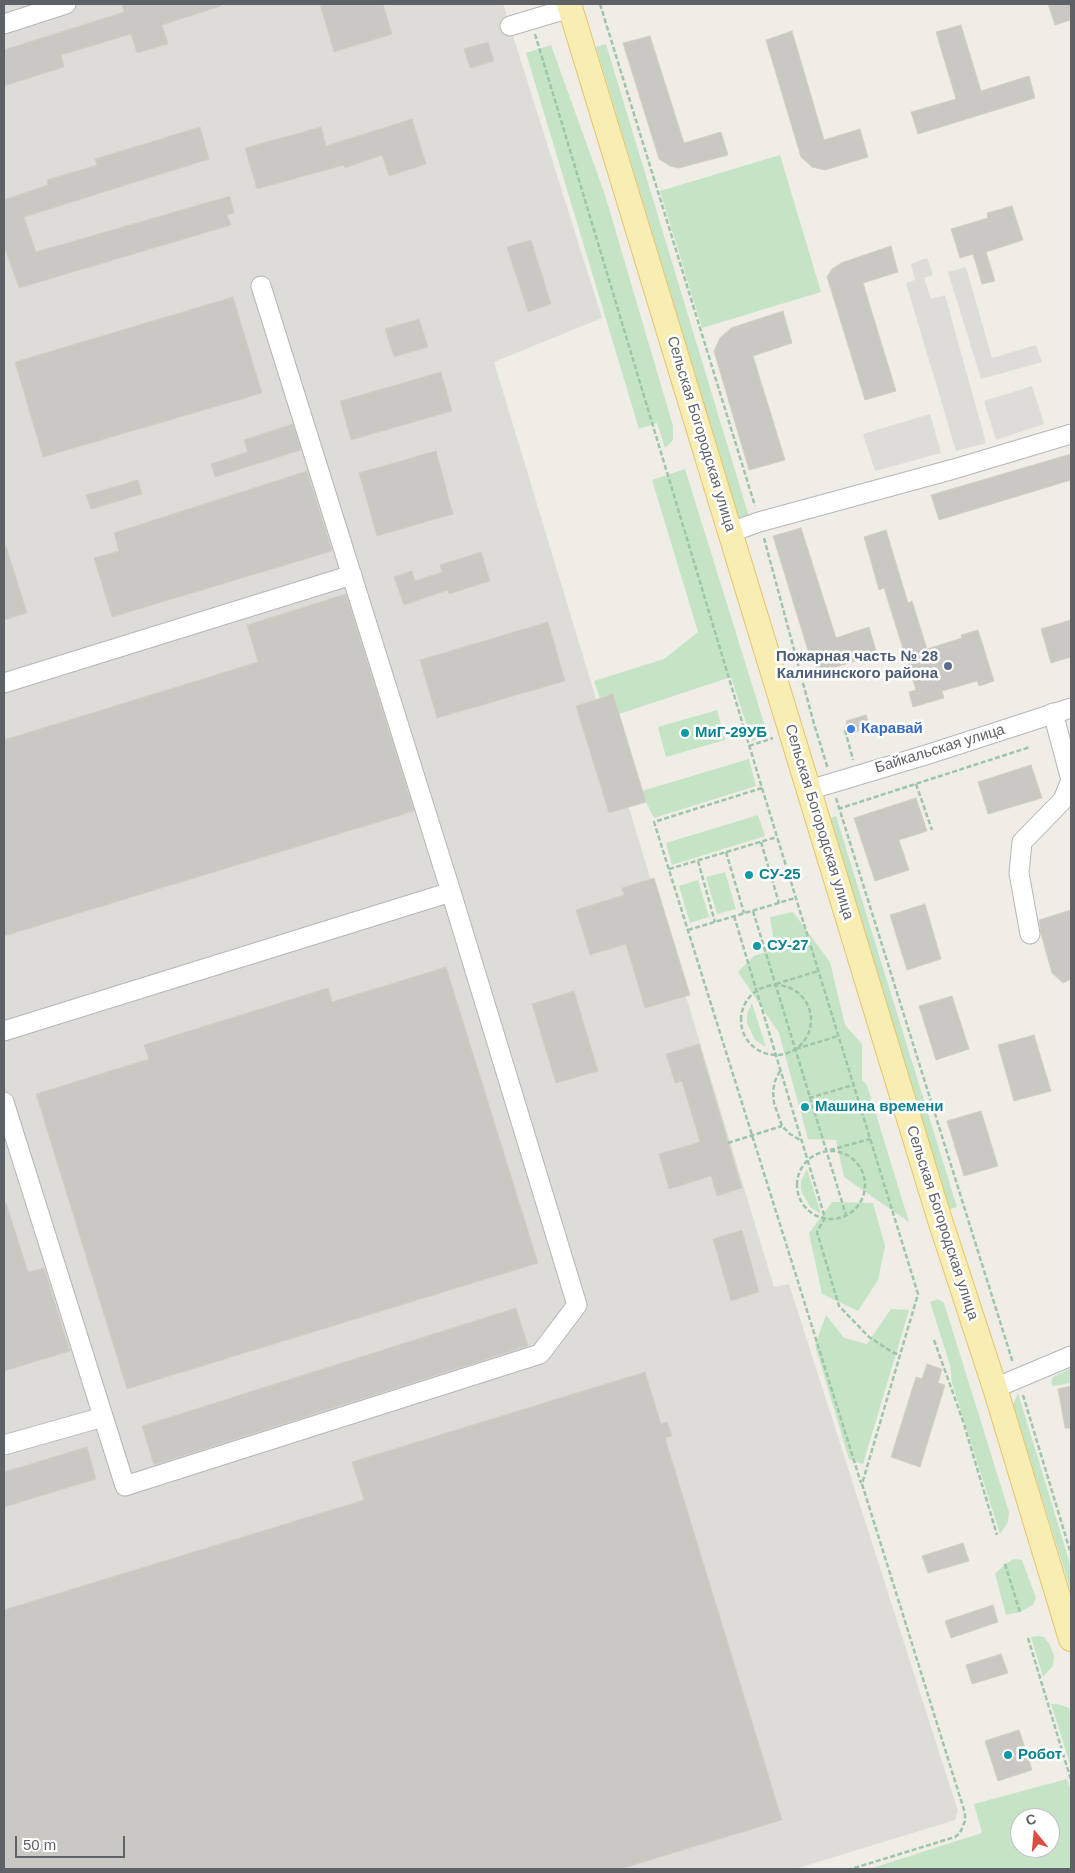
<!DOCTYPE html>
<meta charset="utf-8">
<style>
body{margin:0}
#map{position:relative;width:1075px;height:1873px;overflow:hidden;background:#efede6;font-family:Arial,sans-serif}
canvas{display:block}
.frame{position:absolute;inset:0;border:5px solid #5e6165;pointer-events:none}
.north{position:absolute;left:1010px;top:1808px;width:50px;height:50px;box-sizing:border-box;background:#fff;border:1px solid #bfc0c1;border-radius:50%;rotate:343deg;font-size:14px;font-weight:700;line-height:20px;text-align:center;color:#5e6165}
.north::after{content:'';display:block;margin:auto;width:18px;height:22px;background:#db4d40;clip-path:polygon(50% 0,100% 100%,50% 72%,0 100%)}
.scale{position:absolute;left:15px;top:1836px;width:110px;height:22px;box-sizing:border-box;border:2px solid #5e6165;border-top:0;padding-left:6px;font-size:15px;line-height:18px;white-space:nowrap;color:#5e6165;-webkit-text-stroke:4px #fff;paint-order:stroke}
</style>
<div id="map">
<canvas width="1075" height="1873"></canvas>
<div class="frame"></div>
<div class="north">С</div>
<div class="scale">50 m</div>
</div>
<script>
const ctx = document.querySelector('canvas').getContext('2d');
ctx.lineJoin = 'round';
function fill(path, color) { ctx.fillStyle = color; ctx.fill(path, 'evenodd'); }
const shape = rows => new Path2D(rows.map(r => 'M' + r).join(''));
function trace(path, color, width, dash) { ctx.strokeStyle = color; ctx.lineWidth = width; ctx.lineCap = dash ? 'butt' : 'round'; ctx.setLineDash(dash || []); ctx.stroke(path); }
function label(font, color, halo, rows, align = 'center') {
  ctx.font = font + ' Arial,sans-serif'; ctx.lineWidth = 5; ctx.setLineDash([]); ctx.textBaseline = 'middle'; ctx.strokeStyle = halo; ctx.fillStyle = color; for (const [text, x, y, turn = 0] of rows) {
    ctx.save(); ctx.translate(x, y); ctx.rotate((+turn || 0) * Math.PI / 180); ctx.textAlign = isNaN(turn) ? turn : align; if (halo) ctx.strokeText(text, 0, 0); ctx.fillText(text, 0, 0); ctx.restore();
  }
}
fill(shape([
 [4,4,503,4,602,318,494,362,774,1287,789,1284,958,1811,955,1820,795,1869,4,1869],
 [927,258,933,275,924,278,931,299,945,295,986,443,956,451,906,283,915,280,911,264],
 [966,267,992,358,1036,345,1042,362,981,379,948,272],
 [1032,386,1044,424,996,440,984,401],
 [930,414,941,453,875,471,863,434]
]), '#dedcd8');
fill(shape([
 [606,44,750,520,740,523,596,47],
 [551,45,605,195,673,426,673,440,665,448,657,423,639,429,526,53],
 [780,155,821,292,702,328,660,191],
 [685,469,768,736,752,741,731,677,619,714,600,698,594,681,664,659,698,632,652,480],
 [717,710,725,740,666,757,658,727],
 [749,759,756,786,654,818,646,802,642,791],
 [758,815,765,836,672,865,666,843],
 [836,816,957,1207,947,1210,827,819],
 [725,872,736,909,717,914,706,877],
 [698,880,709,917,690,923,679,886],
 [793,912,830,962,845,1025,862,1044,862,1080,867,1085,909,1222,844,1177,836,1140,808,1139,779,1033,738,972,754,956,775,949,770,917],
 [752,1003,766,1047,755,1040,747,1023,747,1014],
 [807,1169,821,1214,810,1207,801,1190,801,1181],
 [832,1202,873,1203,885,1246,878,1280,858,1311,822,1294,809,1233],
 [938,1299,944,1303,1009,1512,1008,1522,1000,1534,952,1383,950,1365,930,1302],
 [891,1309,909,1310,863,1464,849,1459,815,1345,826,1315,844,1338,867,1344],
 [1071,1368,1071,1383,1053,1386,1051,1382,1053,1377],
 [1018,1393,1071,1567,1071,1591,1013,1405],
 [1014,1559,1022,1560,1036,1598,1033,1605,1020,1612,1006,1615,995,1574,1005,1564],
 [1039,1636,1044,1637,1050,1645,1054,1656,1053,1666,1043,1677,1031,1637],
 [1051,1704,1057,1704,1069,1708,1071,1717,1071,1767],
 [1067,1779,1071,1791,1071,1869,869,1869,982,1833,974,1804],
 [1020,1818,1050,1818,1050,1848,1020,1848]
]), '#c5e4c5');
const building = shape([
 [122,4,220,4,221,6,162,25,168,44,137,53,131,34,61,55,64,67,4,86,4,50,124,12,122,4],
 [320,4,383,4,392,34,334,52,320,4],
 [1048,4,1071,4,1071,20,1055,25,1048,4],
 [961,25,981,91,1029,76,1035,98,918,134,911,112,956,99,936,32,961,25],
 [792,31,824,140,860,129,868,157,825,170,812,167,801,157,766,40,792,31],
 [650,36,684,143,721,132,728,155,679,168,670,166,659,159,623,43,650,36],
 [488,42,494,61,470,68,464,49,488,42],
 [412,119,426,164,389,176,382,155,345,168,344,165,257,189,245,148,321,127,326,146,412,119],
 [200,127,209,159,24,217,36,252,230,196,234,213,227,215,231,225,19,288,4,246,4,200,48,185,47,180,97,165,95,159,200,127],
 [1012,206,1023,240,986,252,995,281,982,284,973,254,960,258,951,229,988,218,987,213,1012,206],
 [531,240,551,304,528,312,507,247,531,240],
 [891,246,898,272,863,283,896,391,865,400,827,277,832,269,841,263,891,246],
 [233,297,262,393,43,457,15,362,233,297],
 [783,311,792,343,753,356,785,460,749,470,714,351,720,338,731,328,783,311],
 [419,319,428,347,394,357,385,329,419,319],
 [441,372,452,411,351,440,340,401,441,372],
 [293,424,301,450,215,477,211,464,248,452,244,440,293,424],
 [436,451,453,514,377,536,359,473,436,451],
 [1071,454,1071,480,939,520,931,495,1071,454],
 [307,471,332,551,112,617,94,558,119,551,114,533,307,471],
 [138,480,142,494,91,509,86,495,138,480],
 [801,528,836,638,869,627,877,654,830,669,817,669,810,657,773,536,801,528],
 [886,530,908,603,912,601,927,649,962,638,961,635,978,630,994,681,979,686,977,681,942,691,944,698,913,707,909,692,916,690,884,588,879,590,864,537,886,530],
 [6,546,27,613,4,620,4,547,6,546],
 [481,552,490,581,449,594,448,590,404,605,394,577,412,571,415,581,442,572,440,565,481,552],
 [346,594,414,811,4,936,4,740,258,662,247,625,346,594],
 [1071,620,1071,657,1051,663,1041,629,1071,620],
 [548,622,565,681,437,718,420,660,548,622],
 [613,694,646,802,609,813,576,706,613,694],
 [866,715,870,727,849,734,846,721,866,715],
 [1031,765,1042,798,988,814,978,782,1031,765],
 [916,798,927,831,899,840,909,870,875,881,854,818,916,798],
 [654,878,690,995,645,1008,626,944,590,955,576,910,624,895,622,888,654,878],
 [925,904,941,959,907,970,890,915,925,904],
 [1071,910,1071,979,1063,983,1052,973,1041,934,1039,920,1071,910],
 [446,967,538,1263,127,1389,36,1094,149,1059,144,1045,328,988,332,1002,446,967],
 [574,991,598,1071,556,1083,532,1004,574,991],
 [952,996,969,1049,936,1060,919,1006,952,996],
 [1034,1035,1051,1091,1014,1101,998,1045,1034,1035],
 [699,1044,742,1188,717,1196,711,1176,669,1189,659,1154,700,1142,682,1081,675,1083,666,1054,699,1044],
 [981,1111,998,1166,964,1176,947,1121,981,1111],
 [6,1203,28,1272,44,1268,70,1351,4,1371,4,1204,6,1203],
 [742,1230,759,1292,731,1301,713,1239,742,1230],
 [516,1308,528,1346,154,1465,142,1426,516,1308],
 [927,1364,942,1369,938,1383,945,1385,920,1467,891,1457,916,1377,922,1379,927,1364],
 [645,1372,661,1424,667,1422,672,1436,665,1438,782,1820,620,1869,4,1869,4,1610,364,1500,352,1462,645,1372],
 [1071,1386,1071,1428,1065,1428,1058,1389,1071,1386],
 [87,1447,96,1479,4,1507,4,1472,87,1447],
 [963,1543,969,1561,928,1573,922,1556,963,1543],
 [993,1605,998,1622,951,1638,945,1621,993,1605],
 [1001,1654,1008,1673,972,1684,966,1665,1001,1654],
 [1019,1730,1032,1770,998,1781,985,1741,1019,1730]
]);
fill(building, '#cac8c3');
trace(building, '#d3cfc5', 1);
const minor = shape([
 [4,24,66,4],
 [510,26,570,8],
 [731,532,759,522,954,469,1071,434],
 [4,683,352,575],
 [809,790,929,754,1071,708],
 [1030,934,1019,873,1022,842,1063,800,1071,780,1053,713],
 [4,1031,451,892],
 [4,1102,125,1486,540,1354,577,1305,451,892,261,286],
 [995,1388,1071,1356],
 [4,1445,103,1417]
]);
const major = shape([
 [569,4,939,1217,995,1388,1071,1639]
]);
trace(minor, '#b3b6ba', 21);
trace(major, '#e6c468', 26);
trace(shape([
 [600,4,755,506],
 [535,34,762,788,918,1294,862,1484,965,1813,965,1821,960,1833,955,1837,851,1869],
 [764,538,814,724,828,769],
 [845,730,853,760],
 [749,746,773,738],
 [916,784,932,830],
 [762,788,654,822,861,1483],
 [836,798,1013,1363],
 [838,809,1030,747],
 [761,842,779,903],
 [726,852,744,913],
 [698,861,715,922],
 [669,869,777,837],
 [753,911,846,1215],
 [734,916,825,1218,817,1232,839,1306,869,1337,892,1352,900,1355],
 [688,930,795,898],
 [776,984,818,971],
 '741 1020a35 35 0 1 1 70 0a35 35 0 1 1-70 0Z',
 [796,1049,838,1036],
 [780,1071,775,1081,773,1091,774,1103,782,1126,790,1134,800,1140],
 [809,1098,853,1085],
 [728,1143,782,1126],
 [830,1150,870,1139],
 '797 1185a34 34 0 1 1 68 0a34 34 0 1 1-68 0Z',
 [934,1340,963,1421,997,1535],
 [1023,1395,1071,1554],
 [1005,1564,1020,1612],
 [1028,1638,1071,1780]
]), '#9ec5aa', 2.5, [5, 2.5]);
trace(minor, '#fff', 19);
trace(major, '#f8edb2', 24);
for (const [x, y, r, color] of [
 [948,666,5,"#5c6f8a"],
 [851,729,5,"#3f7fe0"],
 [685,733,5,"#0f9aa8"],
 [749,875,5,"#0f9aa8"],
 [757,946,5,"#0f9aa8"],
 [805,1107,5,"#0f9aa8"],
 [1008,1755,5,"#0f9aa8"]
]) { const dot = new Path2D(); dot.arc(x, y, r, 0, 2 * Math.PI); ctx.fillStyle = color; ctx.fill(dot); trace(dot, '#fff', 2); }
label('15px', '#5e6165', '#fff', [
 ["Сельская Богородская улица",701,434,73],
 ["Байкальская улица",940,749,-17],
 ["Сельская Богородская улица",819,822,73],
 ["Сельская Богородская улица",942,1223,72]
]);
label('bold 15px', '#4e5e75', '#fff', [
 ["Пожарная часть № 28",938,657],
 ["Калининского района",938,674]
], 'right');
label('bold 15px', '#366cbe', '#fff', [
 ["Каравай",861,729]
], 'left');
label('bold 15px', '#0d838f', '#fff', [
 ["МиГ-29УБ",695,733],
 ["СУ-25",759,875],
 ["СУ-27",767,946],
 ["Машина времени",815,1107],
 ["Робот",1018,1755]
], 'left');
</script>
